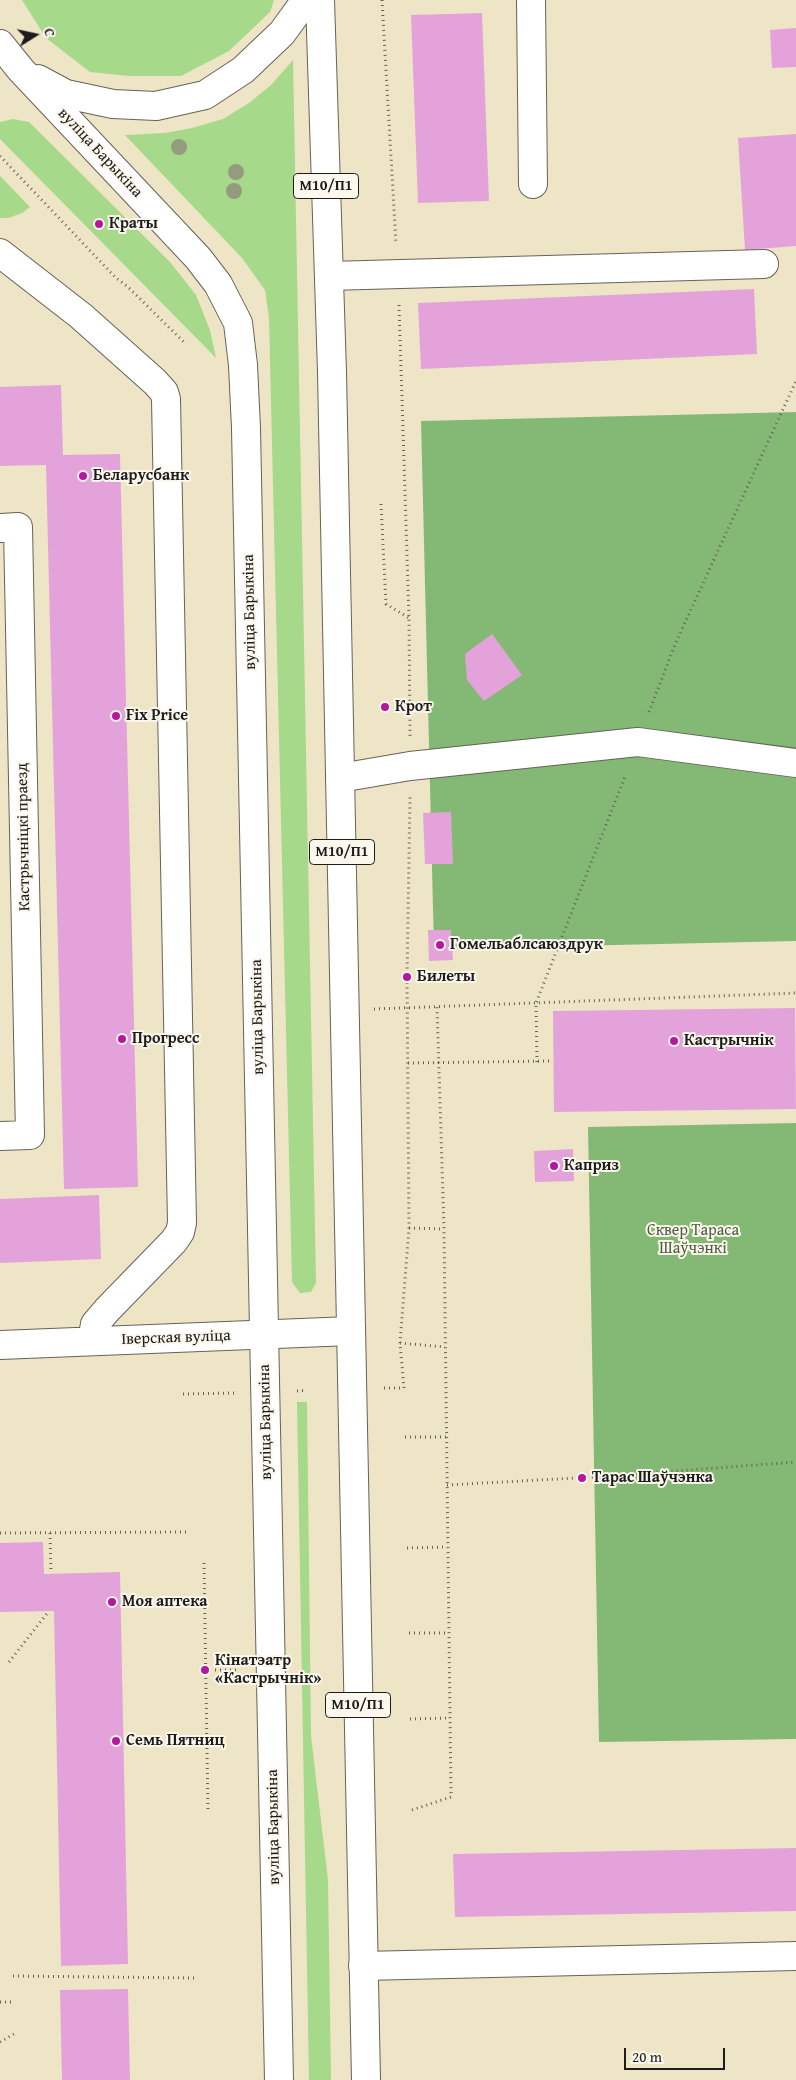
<!DOCTYPE html>
<meta charset="utf-8">
<style>
body{margin:0}
#map{position:relative;width:796px;height:2080px;overflow:hidden;background:#eee5c7;font-family:"Gentium Book Plus",serif}
canvas{display:block}
.north{position:absolute;left:10px;top:10px;width:50px;height:50px;-webkit-text-stroke:4px #fbf7ec;paint-order:stroke;rotate:80deg;font-size:14px;font-weight:700;line-height:20px;text-align:center;color:#1c1c1c}
.north::after{content:'';display:block;margin:auto;width:18px;height:22px;background:#1c1c1c;clip-path:polygon(50% 0,100% 100%,50% 72%,0 100%)}
.scale{position:absolute;left:624px;top:2048px;width:101px;height:22px;box-sizing:border-box;border:2px solid #1c1c1c;border-top:0;padding-left:6px;font-size:15px;line-height:18px;white-space:nowrap;color:#1c1c1c;-webkit-text-stroke:4px #fbf7ec;paint-order:stroke}
</style>
<div id="map">
<canvas width="796" height="2080"></canvas>
<div class="north">С</div>
<div class="scale">20 m</div>
</div>
<script>
const ctx = document.querySelector('canvas').getContext('2d');
ctx.lineJoin = 'round';
function fill(path, color) { ctx.fillStyle = color; ctx.fill(path, 'evenodd'); }
const shape = rows => new Path2D(rows.map(r => 'M' + r).join(''));
function trace(path, color, width, dash) { ctx.strokeStyle = color; ctx.lineWidth = width; ctx.lineCap = dash ? 'butt' : 'round'; ctx.setLineDash(dash || []); ctx.stroke(path); }
function label(font, color, halo, rows, align = 'center') {
  ctx.font = font + ' "Gentium Book Plus",serif'; ctx.lineWidth = 4; ctx.setLineDash([]); ctx.textBaseline = 'middle'; ctx.strokeStyle = halo; ctx.fillStyle = color; for (const [text, x, y, turn = 0] of rows) {
    ctx.save(); ctx.translate(x, y); ctx.rotate((+turn || 0) * Math.PI / 180); ctx.textAlign = isNaN(turn) ? turn : align; if (halo) ctx.strokeText(text, 0, 0); ctx.fillText(text, 0, 0); ctx.restore();
  }
}
fill(shape([
 [22,0,274,0,270,12,229,51,181,76,129,76,90,72,46,38],
 [293,60,316,1283,311,1292,300,1293,292,1282,269,318,265,290,242,258,125,135,165,133,192,128,223,119,249,103,271,85],
 [13,119,29,122,170,262,196,295,210,330,216,358,0,139,0,122],
 [0,176,30,207,22,213,8,218,0,218],
 [297,1402,307,1402,311,1736,328,1880,331,2080,309,2080]
]), '#a6d989');
fill(shape([
 [796,412,796,941,434,949,421,421],
 [796,1123,796,1739,599,1742,588,1127]
]), '#84b975');
fill(shape([
 [482,13,489,201,418,203,411,15],
 [796,28,796,67,772,68,770,30],
 [796,134,796,246,745,250,738,138],
 [754,289,757,354,421,369,418,303],
 [61,385,63,455,120,454,138,1187,64,1189,46,465,0,466,0,387],
 [492,634,522,675,484,701,467,680,465,654],
 [451,812,453,864,425,864,423,813],
 [428,930,451,930,453,960,429,961],
 [795,1008,796,1109,554,1112,553,1011],
 [573,1149,574,1181,535,1182,534,1151],
 [99,1195,101,1259,0,1263,0,1199],
 [43,1542,44,1574,120,1572,128,1964,61,1966,54,1611,0,1612,0,1543],
 [796,1848,796,1911,455,1917,453,1854],
 [128,1989,130,2080,62,2080,60,1990]
]), '#e3a3da');
const minor = shape([
 [531,0,533,184],
 [0,253,81,316,155,382,164,392,166,399,182,1223,180,1232,174,1241,107,1310,95,1324,92,1341],
 [329,276,764,264],
 [0,528,18,527,30,1135,0,1136],
 [340,778,410,766,638,742,796,763],
 [0,1345,351,1331],
 [363,1966,796,1956]
]);
const major = shape([
 [320,0,332,372,366,2080],
 [0,44,21,70,198,258,218,284,238,323,243,365,246,428,279,2080],
 [38,79,66,94,113,104,156,106,205,95,243,70,282,33,306,0]
]);
trace(minor, '#666258', 30);
trace(major, '#666258', 30);
trace(shape([
 [382,0,396,244],
 [0,156,115,277,128,287,186,344],
 [399,305,409,618,410,736],
 [381,504,386,604,409,618],
 [649,712,676,642,796,381],
 [374,1009,796,993],
 [537,1062,536,1003,626,774],
 [408,1063,553,1061],
 [409,1228,444,1229],
 [400,1343,445,1347],
 [384,1388,404,1388,400,1343,409,1228,407,977,410,797],
 [297,1391,307,1390],
 [183,1394,234,1393],
 [405,1437,446,1437],
 [447,1485,594,1477,796,1462],
 [0,1533,186,1532],
 [50,1533,51,1573],
 [407,1548,447,1547],
 [204,1563,208,1813],
 [409,1633,449,1633],
 [9,1662,49,1611],
 [205,1670,240,1670],
 [410,1719,450,1718],
 [412,1810,451,1797,444,1229,437,1007],
 [13,1976,195,1978],
 [0,2002,14,2002],
 [0,2042,14,2034]
]), '#666258', 3, [1, 4]);
trace(minor, '#fff', 28);
trace(major, '#fff', 28);
ctx.fillStyle = '#959b7e';
for (const [x, y] of [
 [179,147],
 [236,172],
 [234,191]
]) { ctx.beginPath(); ctx.arc(x, y, 8, 0, 2 * Math.PI); ctx.fill(); }
for (const [x, y, r, color] of [
 [99,224,5,"#b5179e"],
 [83,476,5,"#b5179e"],
 [385,707,5,"#b5179e"],
 [116,716,5,"#b5179e"],
 [440,945,5,"#b5179e"],
 [407,977,5,"#b5179e"],
 [122,1039,5,"#b5179e"],
 [674,1041,5,"#b5179e"],
 [554,1166,5,"#b5179e"],
 [582,1478,5,"#b5179e"],
 [112,1602,5,"#b5179e"],
 [205,1670,5,"#b5179e"],
 [116,1741,5,"#b5179e"]
]) { const dot = new Path2D(); dot.arc(x, y, r, 0, 2 * Math.PI); ctx.fillStyle = color; ctx.fill(dot); trace(dot, '#fbf7ec', 2); }
for (const [x, y, w] of [
 [326,186,65],
 [342,852,65],
 [358,1705,65]
]) { const box = new Path2D(); box.roundRect(x - w / 2, y - 12.5, w, 25, 4); ctx.fillStyle = '#fbf7ec'; ctx.fill(box); trace(box, '#1c1c1c', 1); }
label('bold 15px', '#1c1c1c', null, [
 ["М10/П1",326,186],
 ["М10/П1",342,852],
 ["М10/П1",358,1705]
]);
label('16px', '#1c1c1c', '#fbf7ec', [
 ["вуліца Барыкіна",100,153,47],
 ["вуліца Барыкіна",250,612,-91],
 ["Кастрычніцкі праезд",24,837,-91],
 ["вуліца Барыкіна",258,1017,-91],
 ["Іверская вуліца",176,1338,-2],
 ["вуліца Барыкіна",266,1422,-91],
 ["вуліца Барыкіна",274,1827,-91]
]);
label('bold 16px', '#1c1c1c', '#fbf7ec', [
 ["Краты",109,224],
 ["Беларусбанк",93,476],
 ["Крот",395,707],
 ["Fix Price",126,716],
 ["Гомельаблсаюздрук",450,945],
 ["Билеты",417,977],
 ["Прогресс",132,1039],
 ["Кастрычнік",684,1041],
 ["Каприз",564,1166],
 ["Тарас Шаўчэнка",592,1478],
 ["Моя аптека",122,1602],
 ["Кінатэатр",215,1661],
 ["«Кастрычнік»",215,1679],
 ["Семь Пятниц",126,1741]
], 'left');
label('16px', '#4c5e42', '#fbf7ec', [
 ["Сквер Тараса",693,1231],
 ["Шаўчэнкі",693,1249]
]);
</script>
